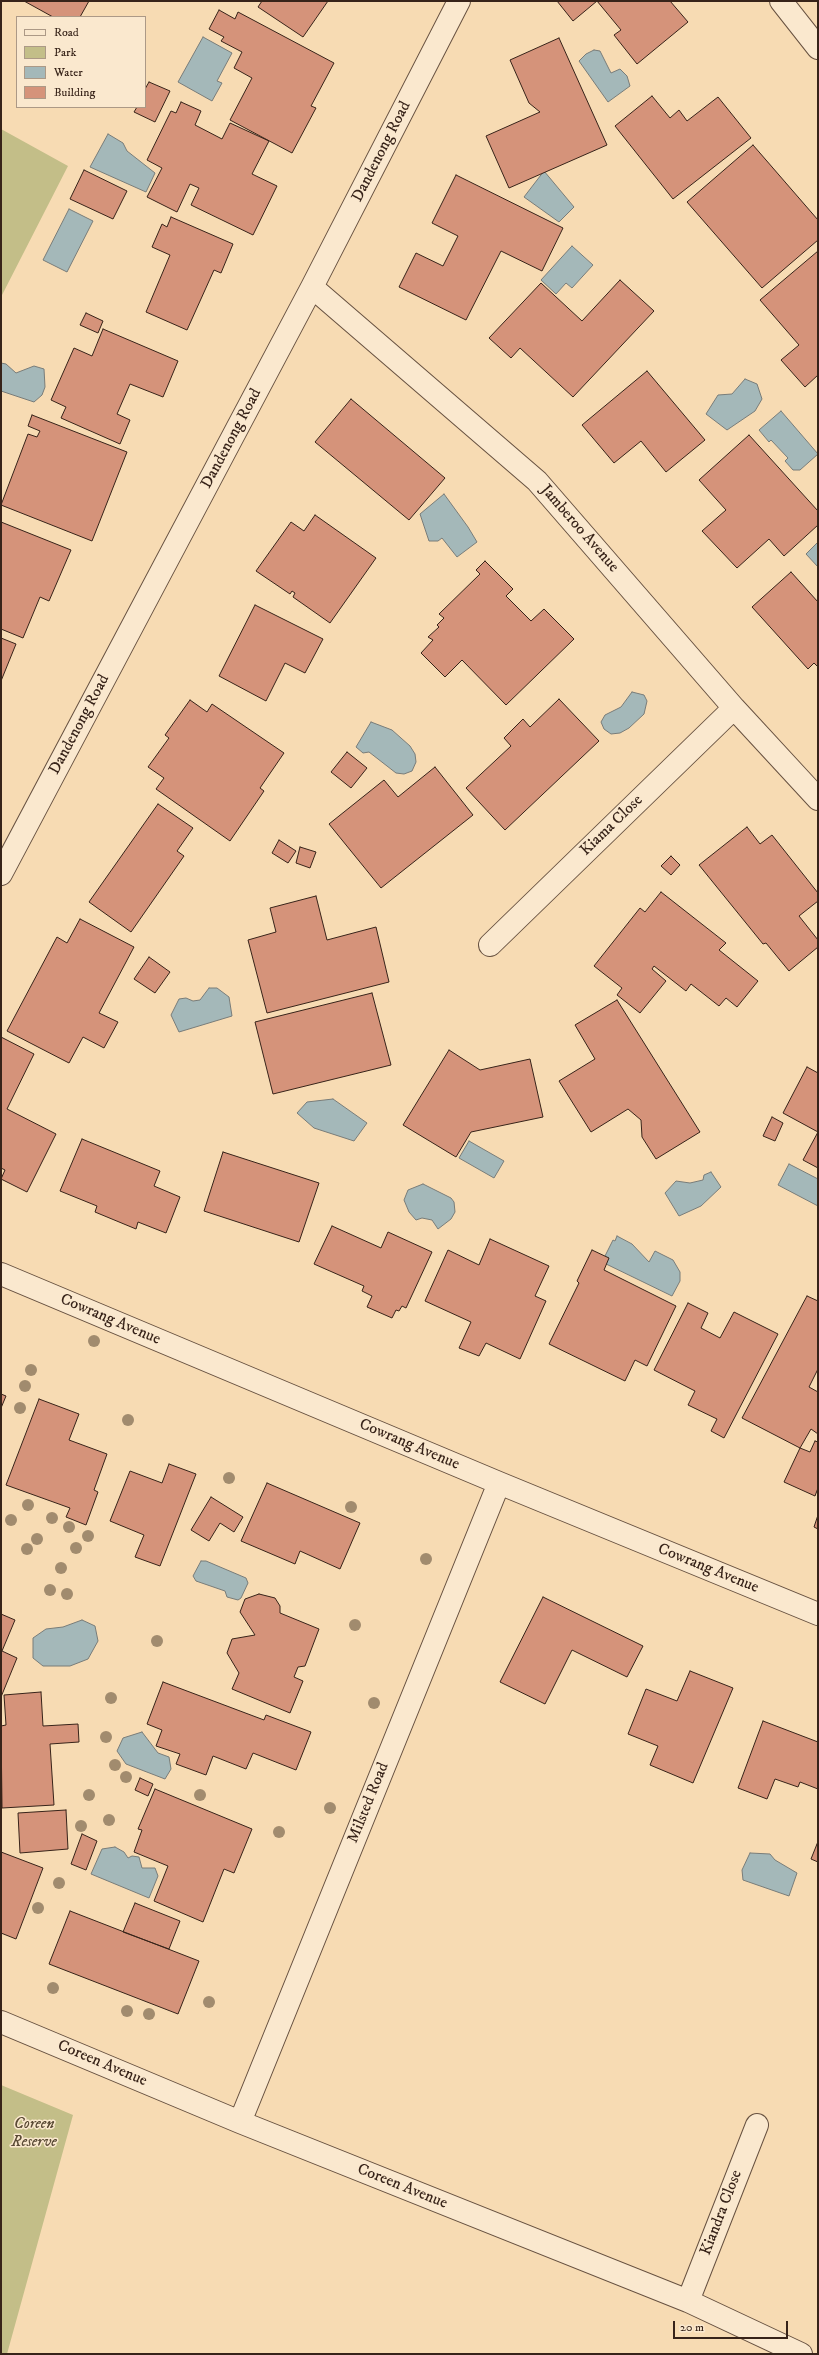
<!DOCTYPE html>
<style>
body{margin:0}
#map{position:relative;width:819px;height:2355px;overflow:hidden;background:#f7dbb3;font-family:"IM FELL DW Pica",serif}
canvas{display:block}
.frame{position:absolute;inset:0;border:2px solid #372319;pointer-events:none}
.legend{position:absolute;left:16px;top:16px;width:130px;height:92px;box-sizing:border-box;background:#fae8ce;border:1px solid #ac9986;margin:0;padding:5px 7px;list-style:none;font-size:12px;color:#372319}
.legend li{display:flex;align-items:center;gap:8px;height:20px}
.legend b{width:20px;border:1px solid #ac9986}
.scale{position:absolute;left:673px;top:2321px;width:115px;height:18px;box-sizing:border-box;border:2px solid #372319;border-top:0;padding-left:5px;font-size:12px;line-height:14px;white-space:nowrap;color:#372319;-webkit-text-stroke:3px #fae8ce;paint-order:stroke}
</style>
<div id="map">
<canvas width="819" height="2355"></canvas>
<div class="frame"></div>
<ul class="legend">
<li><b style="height:5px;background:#fae8ce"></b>Road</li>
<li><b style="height:11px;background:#c3be88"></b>Park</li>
<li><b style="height:11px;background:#a4b8b9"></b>Water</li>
<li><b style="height:11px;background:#d5937a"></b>Building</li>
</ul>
<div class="scale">20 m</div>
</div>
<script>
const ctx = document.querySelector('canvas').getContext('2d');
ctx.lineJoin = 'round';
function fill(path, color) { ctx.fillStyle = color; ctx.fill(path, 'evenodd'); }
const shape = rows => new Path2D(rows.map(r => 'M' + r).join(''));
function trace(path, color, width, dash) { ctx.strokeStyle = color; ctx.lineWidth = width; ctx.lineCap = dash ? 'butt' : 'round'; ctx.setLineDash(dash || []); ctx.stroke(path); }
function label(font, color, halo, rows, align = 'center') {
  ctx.font = font + ' "IM FELL DW Pica",serif'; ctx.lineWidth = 3; ctx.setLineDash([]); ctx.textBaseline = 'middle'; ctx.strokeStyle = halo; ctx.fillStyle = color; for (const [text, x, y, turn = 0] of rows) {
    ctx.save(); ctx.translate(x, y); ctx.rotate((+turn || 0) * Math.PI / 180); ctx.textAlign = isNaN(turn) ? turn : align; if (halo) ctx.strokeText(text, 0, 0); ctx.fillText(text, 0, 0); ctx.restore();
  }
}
fill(shape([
 [1,129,68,166,1,297],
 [1,2085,73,2115,7,2354,1,2354]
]), '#c3be88');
const water = shape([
 [203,37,232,53,217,81,222,83,212,101,178,82,203,37],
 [594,50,600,51,611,73,620,69,627,76,630,86,608,102,579,61,586,54,594,50],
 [108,134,123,143,127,151,155,173,146,192,90,167,108,134],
 [544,171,574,207,559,222,524,197,544,171],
 [69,209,93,221,67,272,43,260,69,209],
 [572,246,593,265,572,288,566,283,556,294,541,280,572,246],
 [1,363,6,364,16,373,34,366,44,369,45,387,42,395,34,402,1,391,1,363],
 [745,379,757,384,762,399,755,411,727,430,706,414,718,395,732,394,745,379],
 [781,411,818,454,800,470,793,470,785,461,788,458,771,440,769,442,759,430,781,411],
 [444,494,468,527,477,542,457,557,442,538,438,541,429,541,420,514,444,494],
 [818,542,818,567,806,554,818,542],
 [632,692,644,695,647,701,644,714,629,728,620,733,611,734,604,729,601,722,605,715,621,707,632,692],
 [371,722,392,730,410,746,415,754,416,762,412,771,404,774,396,773,369,752,363,753,356,747,371,722],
 [209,988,217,988,229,997,232,1016,179,1032,171,1015,179,999,186,998,193,1001,200,1000,209,988],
 [333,1099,367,1123,354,1141,314,1128,297,1113,307,1102,333,1099],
 [469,1141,504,1161,494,1178,459,1158,469,1141],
 [789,1164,818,1179,818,1206,778,1185,789,1164],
 [711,1172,721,1187,701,1206,679,1216,665,1193,676,1181,690,1183,703,1180,704,1175,711,1172],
 [423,1184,451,1198,454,1202,455,1212,451,1219,438,1229,432,1220,422,1218,416,1220,409,1212,404,1200,408,1190,423,1184],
 [617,1236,632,1244,649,1262,655,1251,673,1260,680,1272,680,1281,672,1296,602,1262,613,1240,615,1241,617,1236],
 [201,1561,206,1561,246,1578,248,1583,241,1598,238,1600,227,1597,225,1591,196,1581,193,1576,201,1561],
 [82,1620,95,1626,98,1641,88,1659,70,1666,43,1666,33,1658,33,1638,46,1629,63,1627,82,1620],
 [142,1732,158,1753,169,1757,171,1769,165,1779,126,1764,117,1751,123,1738,142,1732],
 [115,1847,124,1852,128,1858,132,1856,139,1857,142,1868,155,1868,158,1876,149,1898,91,1874,102,1849,115,1847],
 [750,1853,770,1854,775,1860,797,1873,789,1896,743,1880,742,1870,750,1853]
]);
fill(water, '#a4b8b9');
trace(water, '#787c79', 1);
const building = shape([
 [24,1,89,1,80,17,53,17,24,1],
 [262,1,328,1,303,37,258,7,262,1],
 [557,1,670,1,688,22,637,64,614,35,621,30,597,1,573,21,557,1],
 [219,10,235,19,238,12,334,63,311,106,316,108,292,153,230,120,252,78,234,68,242,52,221,41,224,37,209,29,219,10],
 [559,38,607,145,509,188,486,136,540,112,529,103,510,60,559,38],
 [149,82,170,91,155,122,134,112,137,107,145,107,145,89,149,82],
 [652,96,670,118,679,110,687,121,718,97,751,138,673,199,615,126,652,96],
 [181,102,201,111,195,125,222,139,230,123,269,141,252,174,277,186,253,235,191,205,199,188,190,184,177,212,147,197,162,168,147,160,171,111,176,113,181,102],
 [753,145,818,220,818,240,762,288,687,202,753,145],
 [84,170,127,191,113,219,70,199,84,170],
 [456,175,563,228,542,271,501,251,466,320,399,287,416,253,443,266,458,236,432,223,456,175],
 [171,217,233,244,221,273,214,270,187,330,146,312,170,255,152,247,162,224,167,227,171,217],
 [818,251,818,375,805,387,781,360,799,345,760,300,818,251],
 [620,280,654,311,573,397,520,348,511,358,489,338,541,283,582,321,620,280],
 [86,313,103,321,98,333,80,325,86,313],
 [103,329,178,361,163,397,130,384,117,414,130,420,120,444,61,418,66,407,51,400,74,348,92,356,103,329],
 [647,371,705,440,666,472,641,441,614,463,582,425,647,371],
 [351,399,445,478,409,520,315,442,351,399],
 [32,415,127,452,92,541,1,505,28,434,37,437,40,431,28,426,32,415],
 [749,435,818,511,818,525,784,556,769,539,737,568,702,531,726,510,699,480,749,435],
 [315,515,376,558,330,623,293,597,295,593,292,591,290,594,256,571,291,522,304,531,315,515],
 [1,522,71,550,49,601,40,597,23,638,1,629,1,522],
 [485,561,513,589,506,596,531,621,544,609,574,639,506,705,462,660,445,677,421,653,433,640,428,637,439,627,437,625,444,618,439,614,480,574,476,570,485,561],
 [791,572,818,602,818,667,814,663,808,669,752,607,791,572],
 [255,605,323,639,305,673,285,663,266,701,219,676,255,605],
 [1,638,16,644,1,681,1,638],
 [559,699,599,741,505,830,466,788,511,746,504,738,523,719,530,727,559,699],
 [190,700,207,712,212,704,284,753,260,788,264,791,230,841,156,789,164,778,148,767,169,738,165,735,190,700],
 [347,752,367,768,351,788,331,772,347,752],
 [435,767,473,815,381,888,329,824,384,780,398,797,435,767],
 [158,804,193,828,177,851,184,856,131,932,89,902,158,804],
 [747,827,760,844,772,835,818,893,818,901,799,916,818,940,818,947,789,971,766,943,763,944,699,865,747,827],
 [279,840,296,851,288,863,272,853,279,840],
 [300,847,316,852,310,868,296,863,300,847],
 [671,856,680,865,671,875,661,866,671,856],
 [661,892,726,943,719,950,758,981,737,1007,726,998,719,1006,691,984,686,991,654,966,652,969,666,981,640,1013,617,995,622,988,594,966,640,908,645,912,661,892],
 [316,896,327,940,376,927,389,982,267,1013,248,940,276,932,270,908,316,896],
 [80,919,134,947,99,1013,118,1022,104,1048,83,1037,69,1063,7,1031,57,937,67,943,80,919],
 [149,957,170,972,155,993,134,979,149,957],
 [372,993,391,1065,273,1094,255,1022,372,993],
 [617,1000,700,1132,656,1159,642,1137,641,1120,628,1109,591,1132,559,1081,595,1059,575,1025,617,1000],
 [1,1037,34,1054,7,1109,56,1134,27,1192,1,1179,5,1170,1,1168,1,1037],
 [449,1050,480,1070,530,1059,543,1117,471,1132,456,1157,403,1125,449,1050],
 [807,1067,818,1073,818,1132,783,1113,807,1067],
 [772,1117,783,1123,775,1141,763,1136,772,1117],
 [818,1132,818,1168,803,1160,818,1132],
 [82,1139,160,1171,154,1186,180,1197,166,1233,138,1222,136,1229,95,1212,97,1206,60,1191,82,1139],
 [223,1152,319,1183,299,1242,204,1211,223,1152],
 [332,1226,381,1248,388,1232,432,1252,406,1308,402,1306,399,1311,396,1310,392,1318,367,1307,372,1296,362,1291,364,1286,314,1264,332,1226],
 [490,1239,549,1266,535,1296,546,1301,520,1359,486,1343,479,1356,459,1348,471,1322,425,1301,448,1250,479,1265,490,1239],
 [592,1250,609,1258,604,1270,676,1306,647,1366,635,1360,625,1381,549,1344,579,1283,577,1281,592,1250],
 [807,1296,818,1301,818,1369,809,1387,818,1392,818,1434,811,1429,800,1448,742,1418,807,1296],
 [688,1303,708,1313,701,1328,720,1338,734,1312,778,1334,724,1438,711,1431,717,1419,688,1405,695,1391,654,1370,688,1303],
 [1,1394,6,1396,1,1408,1,1394],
 [39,1399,79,1414,69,1440,107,1454,94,1490,98,1492,86,1525,66,1517,70,1508,6,1485,39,1399],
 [815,1441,818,1442,818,1488,815,1496,784,1482,800,1448,810,1452,815,1441],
 [169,1464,196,1474,160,1566,135,1557,144,1535,110,1521,130,1471,162,1483,169,1464],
 [267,1483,360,1523,340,1569,300,1551,295,1564,241,1541,267,1483],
 [211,1497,243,1517,234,1532,220,1523,209,1541,191,1530,211,1497],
 [818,1515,818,1529,814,1527,818,1515],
 [259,1594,275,1598,280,1606,280,1613,319,1629,305,1666,298,1667,294,1677,303,1681,290,1713,232,1689,239,1673,227,1653,232,1639,255,1635,240,1612,245,1599,259,1594],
 [543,1597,643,1646,627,1677,572,1650,545,1704,500,1682,543,1597],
 [1,1614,15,1620,2,1651,17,1658,1,1697,1,1614],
 [690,1671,733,1688,693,1783,650,1765,658,1746,628,1734,646,1689,677,1701,690,1671],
 [163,1682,264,1720,266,1715,311,1732,296,1770,253,1753,246,1769,213,1756,206,1775,176,1764,180,1754,156,1746,162,1730,147,1724,163,1682],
 [41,1692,43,1726,78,1724,79,1742,50,1744,54,1805,2,1808,1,1726,6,1725,4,1695,41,1692],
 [763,1721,818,1742,818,1789,800,1782,798,1787,775,1779,767,1799,738,1788,763,1721],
 [140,1778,153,1784,148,1796,135,1790,140,1778],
 [155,1789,252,1829,234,1873,224,1869,203,1922,154,1901,168,1866,134,1852,142,1830,138,1829,155,1789],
 [66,1810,68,1849,20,1853,18,1813,66,1810],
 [82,1834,97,1841,86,1870,71,1864,82,1834],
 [817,1844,818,1844,818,1862,811,1859,817,1844],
 [1,1852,43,1868,16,1939,1,1933,1,1852],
 [135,1903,180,1921,169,1949,123,1932,135,1903],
 [70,1911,199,1961,178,2014,49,1964,70,1911]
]);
fill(building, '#d5937a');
trace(building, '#372319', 1);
const minor = shape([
 [781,1,818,48],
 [312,287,537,481,734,708,818,799],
 [1,874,312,287,459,1],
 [490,945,734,708],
 [1,1274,499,1483,818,1614],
 [1,2022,240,2122,688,2301,801,2354],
 [240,2122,499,1483],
 [688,2301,757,2125]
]);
trace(minor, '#675140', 24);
trace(minor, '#fae8ce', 22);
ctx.fillStyle = '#a18b6e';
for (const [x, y] of [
 [94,1341],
 [31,1370],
 [25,1386],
 [20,1408],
 [128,1420],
 [229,1478],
 [28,1505],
 [351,1507],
 [52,1518],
 [11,1520],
 [69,1527],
 [88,1536],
 [37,1539],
 [76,1548],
 [27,1549],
 [426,1559],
 [61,1568],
 [50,1590],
 [67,1594],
 [355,1625],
 [157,1641],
 [111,1698],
 [374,1703],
 [106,1737],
 [115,1765],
 [126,1777],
 [89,1795],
 [200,1795],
 [330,1808],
 [109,1820],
 [81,1826],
 [279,1832],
 [59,1883],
 [38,1908],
 [53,1988],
 [209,2002],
 [127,2011],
 [149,2014]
]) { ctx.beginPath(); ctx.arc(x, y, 6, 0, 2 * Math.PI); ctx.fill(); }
label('16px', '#372319', '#fae8ce', [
 ["Dandenong Road",382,152,-63],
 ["Dandenong Road",232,439,-62],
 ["Jamberoo Avenue",579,529,49],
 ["Dandenong Road",80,725,-62],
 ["Kiama Close",612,826,-44],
 ["Cowrang Avenue",110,1320,23],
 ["Cowrang Avenue",409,1445,23],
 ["Cowrang Avenue",708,1569,22],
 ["Milsted Road",369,1803,-68],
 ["Coreen Avenue",102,2064,23],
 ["Coreen Avenue",402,2187,22],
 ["Kiandra Close",722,2213,-69]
]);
label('italic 16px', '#5a4a35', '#fae8ce', [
 ["Coreen",34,2125],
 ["Reserve",34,2143]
]);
</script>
